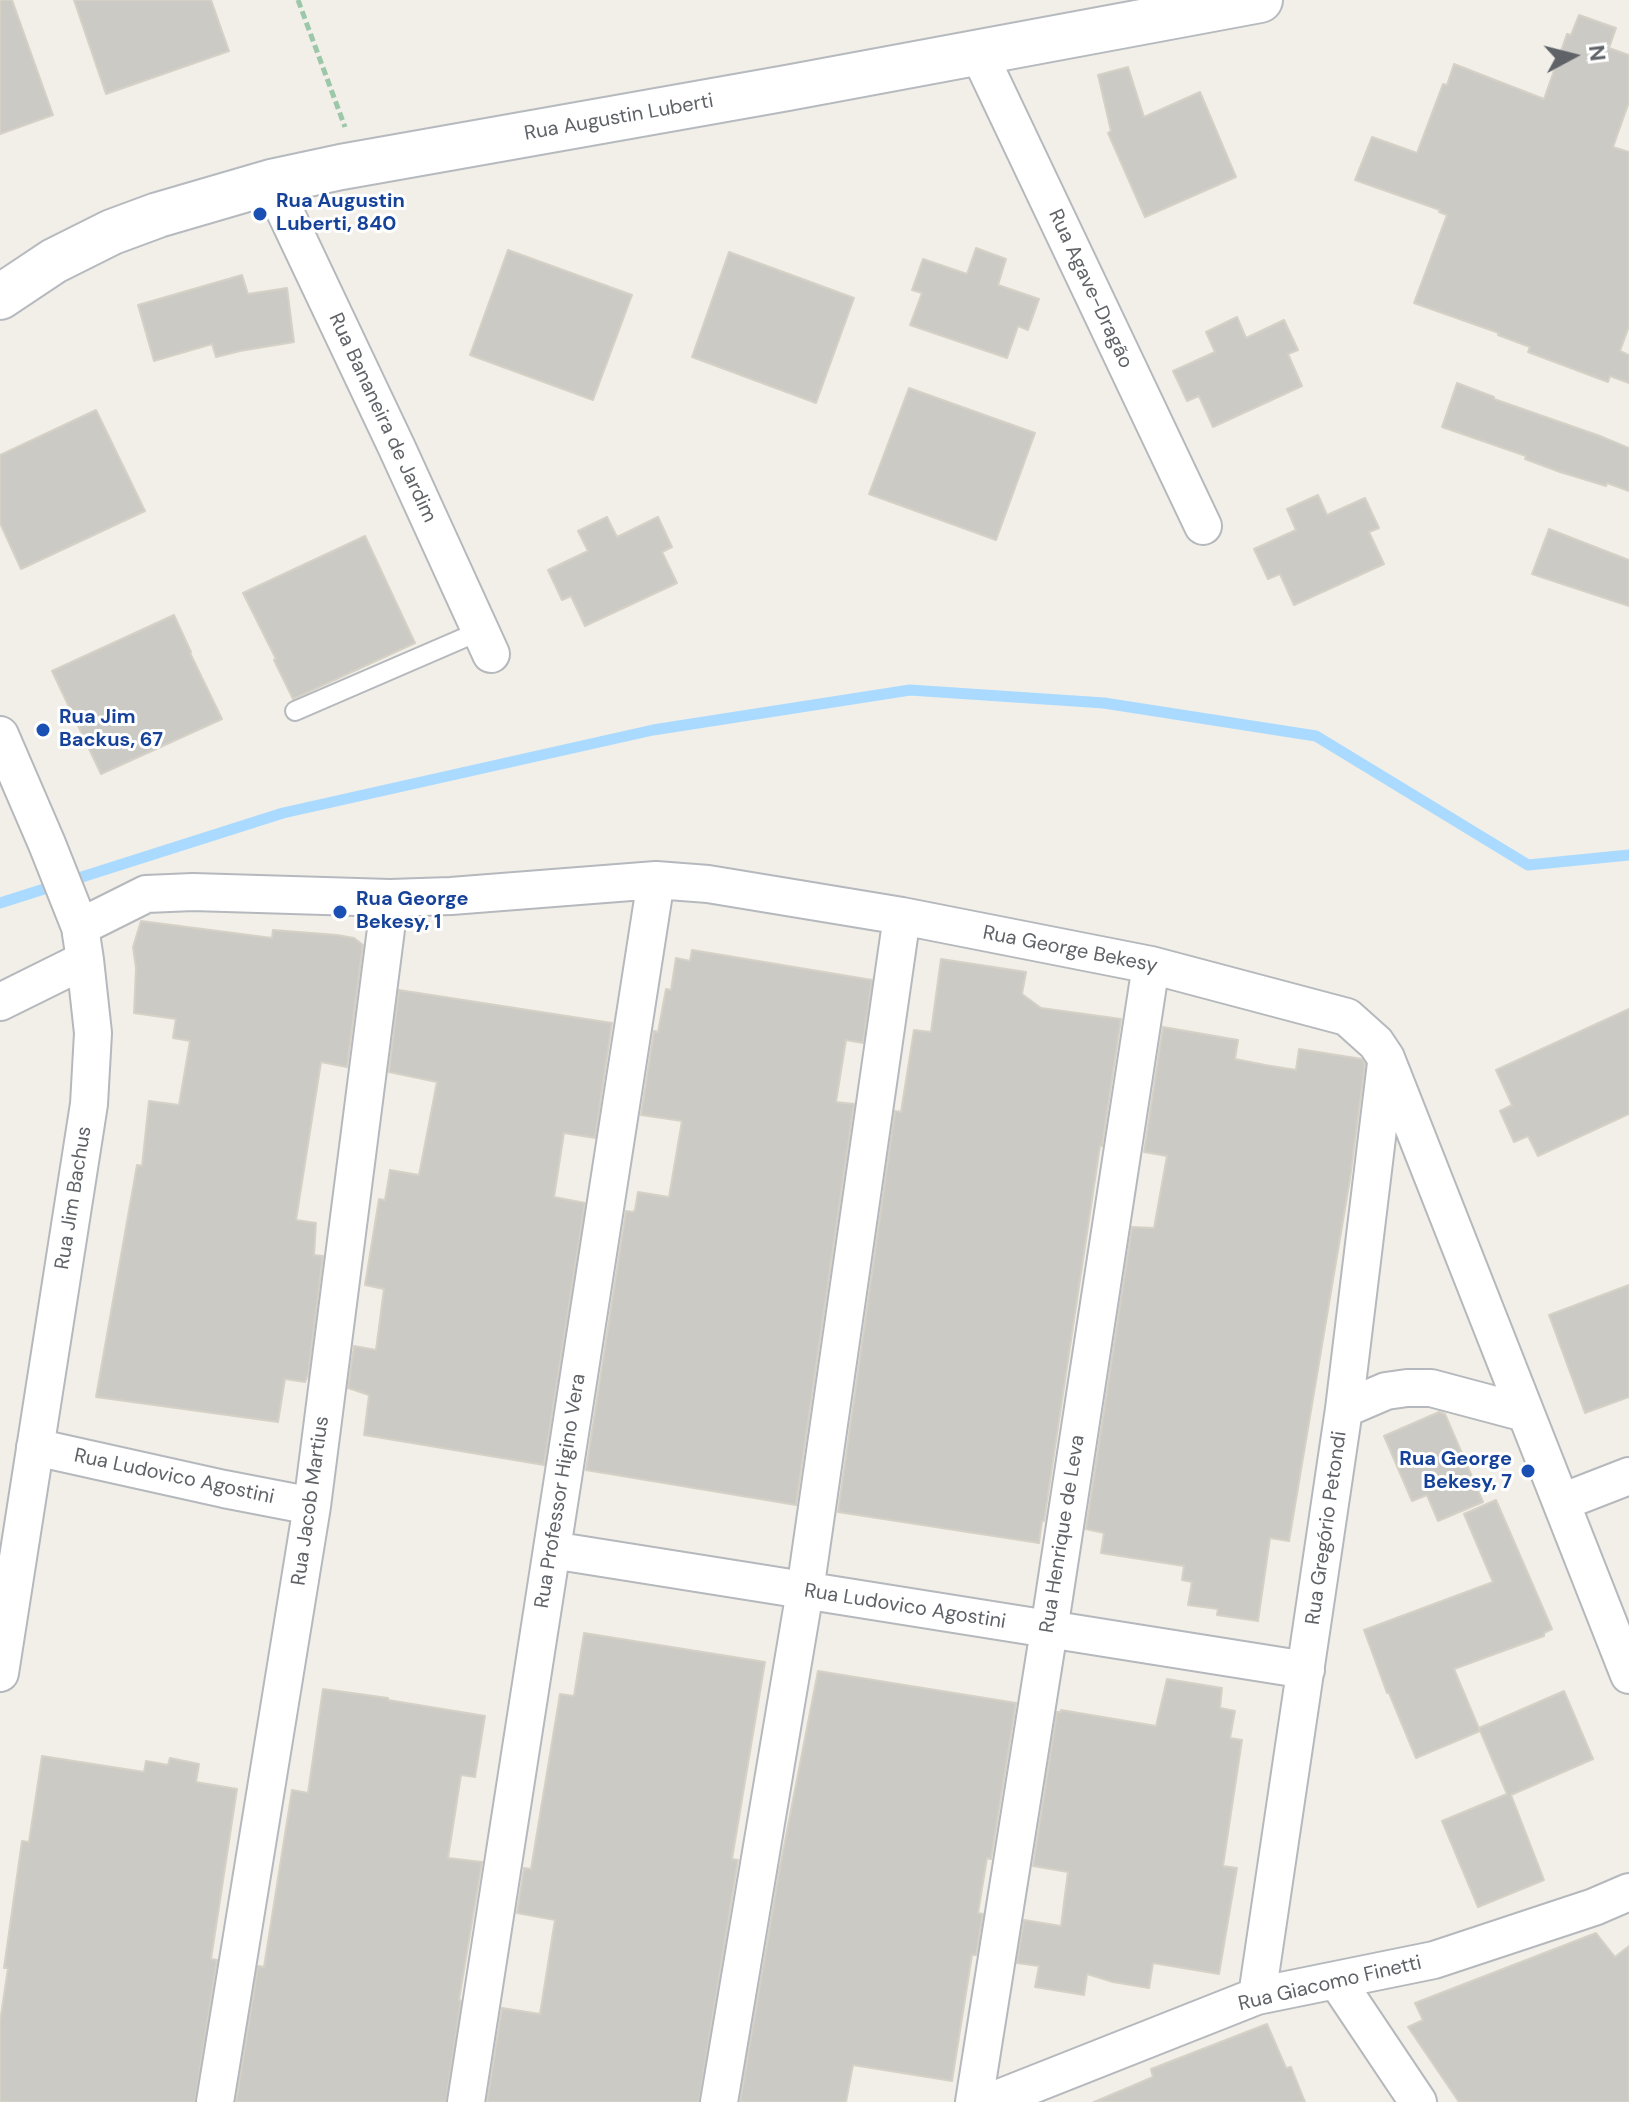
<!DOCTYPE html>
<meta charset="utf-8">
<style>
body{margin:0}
#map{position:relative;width:1629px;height:2102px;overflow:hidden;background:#f1efe8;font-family:"DM Sans",sans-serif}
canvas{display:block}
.north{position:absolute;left:1533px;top:16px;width:80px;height:80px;-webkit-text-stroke:6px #fff;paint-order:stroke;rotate:83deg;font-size:22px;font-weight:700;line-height:32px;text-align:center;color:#5f6368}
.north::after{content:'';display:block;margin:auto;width:28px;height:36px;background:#5f6368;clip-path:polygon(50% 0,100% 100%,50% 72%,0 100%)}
</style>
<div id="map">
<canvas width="1629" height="2102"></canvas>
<div class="north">N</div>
</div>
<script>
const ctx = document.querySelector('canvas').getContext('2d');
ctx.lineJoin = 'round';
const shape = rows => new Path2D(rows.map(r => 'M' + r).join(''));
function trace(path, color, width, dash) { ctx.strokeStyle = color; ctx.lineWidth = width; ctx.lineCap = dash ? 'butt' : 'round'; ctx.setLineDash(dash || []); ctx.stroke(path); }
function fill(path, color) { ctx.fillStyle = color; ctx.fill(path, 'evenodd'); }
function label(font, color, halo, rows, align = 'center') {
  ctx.font = font + ' "DM Sans",sans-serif'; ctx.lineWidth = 6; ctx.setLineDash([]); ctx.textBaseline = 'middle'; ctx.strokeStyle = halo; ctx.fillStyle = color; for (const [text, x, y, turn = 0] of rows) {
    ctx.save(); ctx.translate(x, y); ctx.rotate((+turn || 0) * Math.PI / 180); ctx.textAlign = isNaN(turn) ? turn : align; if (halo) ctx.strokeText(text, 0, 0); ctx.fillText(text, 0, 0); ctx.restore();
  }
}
trace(shape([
 [0,903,283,813,653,730,910,690,1104,703,1316,736,1528,865,1629,855]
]), '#aadaff', 11);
const building = shape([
 [0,0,12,0,53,115,0,134,0,0],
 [74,0,211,0,229,51,106,94,74,0],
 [1579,15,1616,28,1609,48,1629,55,1629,102,1613,147,1629,152,1629,326,1620,351,1629,355,1629,383,1610,376,1608,382,1528,352,1530,347,1498,335,1499,333,1414,303,1447,215,1439,212,1440,210,1355,180,1372,137,1417,153,1443,84,1447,85,1454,64,1544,99,1567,34,1571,35,1579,15],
 [1128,67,1144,117,1200,92,1236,177,1145,217,1108,133,1111,131,1098,75,1128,67],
 [976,248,1006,259,998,285,1039,299,1028,330,1018,326,1007,358,910,325,922,293,912,290,923,259,967,274,976,248],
 [508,250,632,295,593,400,470,355,508,250],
 [729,252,854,298,816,403,692,357,729,252],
 [242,275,248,294,287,288,294,342,240,351,216,357,212,344,154,361,138,305,242,275],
 [1237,317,1246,338,1284,320,1298,350,1288,354,1302,386,1213,427,1199,396,1187,401,1173,371,1215,352,1206,332,1237,317],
 [1457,383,1494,397,1494,399,1600,436,1629,448,1629,491,1607,483,1606,486,1560,472,1525,459,1526,456,1442,427,1457,383],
 [909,388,1035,433,996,540,869,494,909,388],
 [96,410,145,511,21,569,0,523,0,455,96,410],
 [1318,495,1327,515,1365,498,1379,528,1369,532,1384,564,1294,605,1280,574,1268,579,1254,549,1296,530,1287,509,1318,495],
 [607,517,617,537,658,517,672,547,662,552,677,583,585,626,571,596,562,600,548,570,588,551,578,531,607,517],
 [1549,529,1629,560,1629,606,1532,574,1549,529],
 [365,536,415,643,293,699,274,660,276,659,243,593,365,536],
 [174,615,191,652,190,653,222,719,101,774,52,671,174,615],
 [141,921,272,938,273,930,337,935,354,938,363,945,347,1067,321,1062,296,1220,316,1223,314,1255,323,1256,308,1375,305,1382,285,1379,278,1422,96,1397,137,1165,142,1166,149,1101,179,1105,190,1041,173,1038,176,1019,134,1013,136,968,133,947,141,921],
 [692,950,872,980,863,1043,846,1040,836,1102,854,1104,796,1505,586,1470,626,1211,633,1212,635,1210,638,1192,669,1197,682,1121,641,1115,654,1031,658,1032,666,989,671,990,676,958,690,961,692,950],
 [941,959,1026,972,1022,994,1041,1008,1121,1019,1102,1146,1100,1146,1044,1521,1042,1521,1039,1543,838,1512,895,1111,901,1112,914,1030,931,1032,941,959],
 [399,990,612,1023,595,1138,564,1133,554,1197,585,1203,544,1465,364,1435,369,1395,348,1388,354,1346,376,1350,384,1289,365,1285,379,1199,385,1200,390,1170,419,1175,437,1082,389,1072,399,990],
 [1629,1009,1629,1114,1538,1156,1528,1136,1514,1142,1500,1111,1512,1105,1496,1070,1629,1009],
 [1163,1027,1238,1040,1235,1059,1265,1065,1296,1070,1299,1049,1362,1059,1365,1064,1350,1179,1289,1541,1270,1538,1258,1621,1217,1615,1218,1609,1188,1605,1192,1582,1182,1580,1184,1566,1101,1553,1104,1533,1086,1529,1132,1227,1154,1228,1167,1156,1144,1152,1163,1027],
 [1629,1285,1629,1397,1585,1413,1549,1315,1629,1285],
 [1439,1412,1445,1414,1483,1502,1438,1521,1427,1495,1412,1501,1384,1436,1439,1412],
 [1496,1500,1552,1629,1544,1633,1544,1636,1454,1669,1480,1731,1416,1758,1389,1693,1387,1693,1364,1630,1493,1582,1464,1514,1496,1500],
 [584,1633,765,1662,732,1859,738,1860,699,2102,487,2102,502,2008,540,2014,555,1920,517,1913,524,1868,531,1869,560,1694,574,1696,584,1633],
 [818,1671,1016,1703,991,1859,987,1858,978,1913,983,1914,976,1955,972,1955,952,2081,853,2065,846,2102,740,2102,780,1867,818,1671],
 [1167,1679,1222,1688,1220,1708,1235,1711,1230,1738,1242,1740,1223,1866,1237,1868,1219,1974,1153,1963,1149,1988,1113,1982,1087,1974,1084,1995,1035,1987,1039,1966,1017,1963,1024,1920,1061,1926,1068,1872,1033,1866,1057,1712,1061,1712,1061,1710,1156,1726,1167,1679],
 [323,1689,388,1698,388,1700,485,1716,475,1777,461,1775,448,1858,482,1862,459,2000,461,2001,446,2102,236,2102,258,1966,264,1967,292,1790,308,1793,323,1689],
 [1564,1691,1593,1759,1511,1795,1544,1880,1478,1907,1442,1821,1507,1794,1479,1728,1564,1691],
 [42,1756,144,1772,146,1761,168,1765,170,1758,199,1764,196,1782,237,1789,211,1959,217,1960,195,2102,0,2102,0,2022,8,1968,4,1968,22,1841,29,1842,42,1756],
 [1596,1933,1615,1957,1629,1946,1629,2102,1459,2102,1408,2027,1423,2020,1415,2003,1596,1933],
 [1267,2024,1286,2068,1291,2067,1305,2102,1094,2102,1153,2077,1151,2069,1267,2024]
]);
fill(building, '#cccac5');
trace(building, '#d6d1c6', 2);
const lane = shape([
 [295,711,480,631]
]);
const street = shape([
 [978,52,1203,526],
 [271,182,397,448,491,654],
 [0,735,47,844,80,927,85,960,93,1033,89,1104,0,1673],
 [80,927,146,894,193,892,390,898,451,896,656,880,708,884,902,916,1151,965,1347,1017,1376,1043,1386,1058,1629,1675],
 [0,1002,85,960],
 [1344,1409,1386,1391,1407,1388,1431,1388,1525,1413],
 [35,1447,224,1489,312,1506],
 [1562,1502,1629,1476],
 [552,1550,1306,1670],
 [1337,1981,1418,2102],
 [1257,1996,1344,1409,1386,1063],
 [215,2102,312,1506,390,898],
 [466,2102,656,880],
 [719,2102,805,1591,902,916],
 [974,2102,1049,1630,1151,965],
 [989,2102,1257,1996,1434,1960,1594,1907,1629,1892]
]);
const secondary = shape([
 [0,297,54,261,112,232,158,215,271,182,341,167,787,88,1260,0]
]);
trace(lane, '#b5b8bc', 22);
trace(street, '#b5b8bc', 40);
trace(secondary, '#b6babf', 48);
trace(shape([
 [298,0,345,127]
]), '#9cc7a9', 5, [8, 4]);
trace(lane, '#fff', 18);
trace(street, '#fff', 36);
trace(secondary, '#fff', 44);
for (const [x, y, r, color] of [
 [260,214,8,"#1a4fb4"],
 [43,730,8,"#1a4fb4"],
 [340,912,8,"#1a4fb4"],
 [1528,1471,8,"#1a4fb4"]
]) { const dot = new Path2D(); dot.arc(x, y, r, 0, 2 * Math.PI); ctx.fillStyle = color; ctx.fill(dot); trace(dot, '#fff', 3); }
label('20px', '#5f6368', '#fff', [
 ["Rua Augustin Luberti",619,118,-10],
 ["Rua Agave-Dragão",1090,289,65],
 ["Rua Bananeira de Jardim",382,418,65],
 ["Rua George Bekesy",1070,950,11],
 ["Rua Jim Bachus",74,1198,-81],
 ["Rua Ludovico Agostini",174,1477,12],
 ["Rua Professor Higino Vera",561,1491,-81],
 ["Rua Jacob Martius",311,1501,-82],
 ["Rua Gregório Petondi",1327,1528,-82],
 ["Rua Henrique de Leva",1063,1534,-81],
 ["Rua Ludovico Agostini",905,1607,9],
 ["Rua Giacomo Finetti",1330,1984,-13]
]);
label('bold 20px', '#164399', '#fff', [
 ["Rua Augustin",276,202],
 ["Luberti, 840",276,225],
 ["Rua Jim",59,718],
 ["Backus, 67",59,741],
 ["Rua George",356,900],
 ["Bekesy, 1",356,923],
 ["Rua George",1512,1460,"right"],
 ["Bekesy, 7",1512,1483,"right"]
], 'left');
</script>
